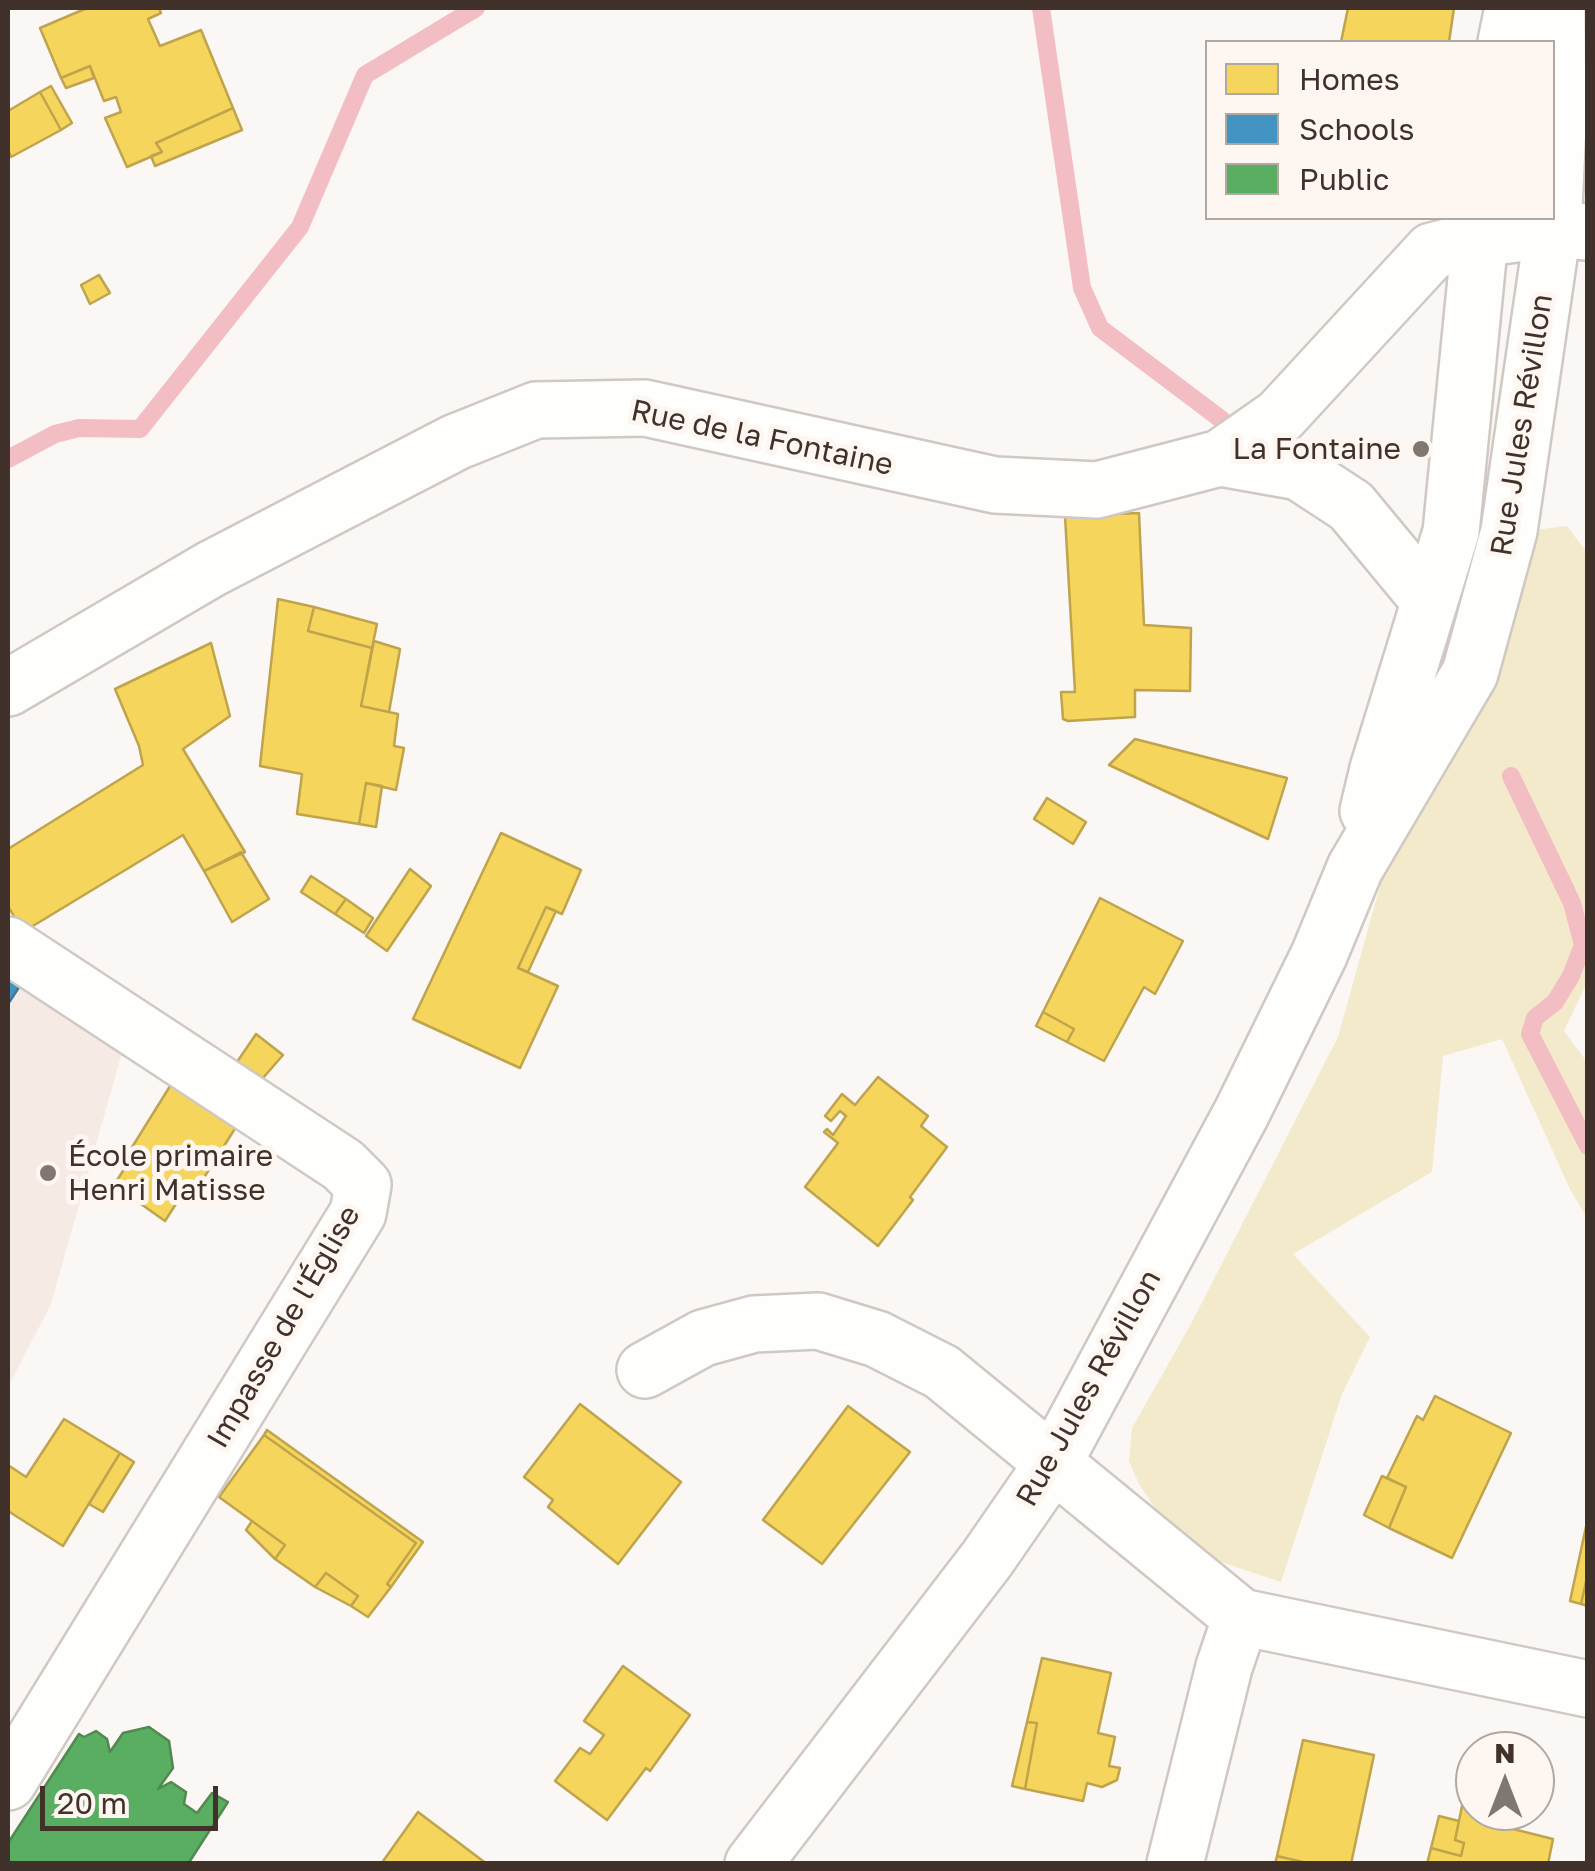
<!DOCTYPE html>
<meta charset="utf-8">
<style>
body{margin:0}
#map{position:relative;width:1595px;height:1871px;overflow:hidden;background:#faf7f4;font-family:"Golos Text",sans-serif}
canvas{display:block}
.frame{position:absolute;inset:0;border:10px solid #40322a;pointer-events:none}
.legend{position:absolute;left:1205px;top:40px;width:350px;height:180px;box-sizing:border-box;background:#fdf6f1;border:2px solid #b1a8a1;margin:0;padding:12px 18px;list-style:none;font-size:30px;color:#40322a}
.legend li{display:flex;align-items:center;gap:20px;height:50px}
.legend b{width:50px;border:2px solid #b1a8a1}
.north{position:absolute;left:1455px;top:1731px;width:100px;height:100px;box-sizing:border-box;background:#fdf6f1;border:2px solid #b1a8a1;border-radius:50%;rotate:0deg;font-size:28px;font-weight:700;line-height:40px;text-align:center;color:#40322a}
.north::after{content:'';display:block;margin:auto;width:35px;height:45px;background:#817771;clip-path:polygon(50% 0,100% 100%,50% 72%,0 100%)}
.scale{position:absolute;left:40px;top:1786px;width:178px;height:45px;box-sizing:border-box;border:5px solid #40322a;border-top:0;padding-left:12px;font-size:30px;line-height:35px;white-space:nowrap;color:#40322a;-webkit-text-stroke:8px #fdf6f1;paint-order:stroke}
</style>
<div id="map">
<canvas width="1595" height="1871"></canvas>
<div class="frame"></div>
<ul class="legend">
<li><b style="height:28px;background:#f6d55c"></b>Homes</li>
<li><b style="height:28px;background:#4393c3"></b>Schools</li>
<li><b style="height:28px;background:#5aae61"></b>Public</li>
</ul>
<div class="north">N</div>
<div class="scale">20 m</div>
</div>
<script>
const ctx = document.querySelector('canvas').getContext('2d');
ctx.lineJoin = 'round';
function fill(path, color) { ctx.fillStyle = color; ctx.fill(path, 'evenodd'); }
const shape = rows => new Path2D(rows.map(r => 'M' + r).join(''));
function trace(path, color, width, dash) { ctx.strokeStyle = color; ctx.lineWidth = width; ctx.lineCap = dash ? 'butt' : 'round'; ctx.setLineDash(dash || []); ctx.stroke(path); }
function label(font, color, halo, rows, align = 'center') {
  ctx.font = font + ' "Golos Text",sans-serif'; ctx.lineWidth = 10; ctx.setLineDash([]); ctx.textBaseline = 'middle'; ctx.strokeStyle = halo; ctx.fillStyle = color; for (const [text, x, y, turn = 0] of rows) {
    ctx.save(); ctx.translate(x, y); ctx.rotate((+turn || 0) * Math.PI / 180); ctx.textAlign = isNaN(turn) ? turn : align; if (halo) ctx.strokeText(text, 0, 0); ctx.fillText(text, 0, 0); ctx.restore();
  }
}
fill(shape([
 [8,958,125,1042,51,1304,8,1387]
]), '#f6ebe4');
fill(shape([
 [1567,526,1585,550,1588,560,1588,980,1564,1031,1587,1062,1587,1218,1570,1189,1502,1039,1443,1056,1432,1172,1293,1254,1370,1337,1342,1394,1281,1582,1215,1560,1163,1520,1139,1484,1129,1461,1132,1428,1192,1322,1338,1037,1385,868,1535,530]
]), '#f3eacc');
const homes = shape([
 [87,8,159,8,161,13,148,19,160,46,201,30,233,108,156,143,162,152,127,167,105,118,121,112,116,97,104,101,90,66,61,78,40,28,87,8],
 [1348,8,1454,8,1449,42,1341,42,1348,8],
 [90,66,94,78,66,88,61,78,90,66],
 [51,86,72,123,61,130,40,92,51,86],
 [40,92,61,130,11,157,8,150,8,111,40,92],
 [233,108,242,130,155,166,151,156,162,152,156,143,233,108],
 [99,275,110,293,90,304,81,285,99,275],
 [1139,513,1144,625,1191,628,1190,691,1135,690,1135,717,1068,721,1063,719,1061,692,1075,692,1065,516,1139,513],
 [278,599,314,607,308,631,372,648,361,706,398,714,394,746,404,748,396,790,366,783,359,824,297,814,302,774,260,766,278,599],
 [314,607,377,624,372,648,308,631,314,607],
 [374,641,400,649,389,712,361,706,374,641],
 [211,643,230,716,183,749,245,852,204,871,183,835,23,932,8,906,8,849,143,765,139,746,115,689,211,643],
 [1135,739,1287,778,1268,839,1109,765,1135,739],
 [366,783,382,786,376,827,359,824,366,783],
 [1047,798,1086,822,1073,844,1034,819,1047,798],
 [501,833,581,870,562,914,546,907,518,968,558,986,520,1068,413,1019,501,833],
 [241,852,269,899,232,922,204,871,241,852],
 [410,869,431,886,387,951,366,936,410,869],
 [311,876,346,899,335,914,301,892,311,876],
 [1100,898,1183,941,1155,994,1144,987,1104,1061,1067,1042,1074,1029,1043,1012,1100,898],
 [346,899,373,918,364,933,335,914,346,899],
 [546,907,556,911,528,972,518,968,546,907],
 [1043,1012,1074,1029,1067,1042,1036,1026,1043,1012],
 [256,1034,283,1055,263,1078,237,1062,256,1034],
 [878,1077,928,1116,921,1126,947,1147,910,1197,913,1200,878,1246,805,1187,838,1143,824,1132,827,1129,833,1135,846,1116,840,1111,831,1121,825,1116,842,1094,855,1105,878,1077],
 [172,1083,236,1127,193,1195,185,1190,165,1221,114,1185,133,1155,129,1152,172,1083],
 [1435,1396,1511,1433,1452,1558,1389,1528,1406,1487,1387,1478,1417,1416,1423,1420,1435,1396],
 [580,1404,681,1482,618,1564,548,1507,553,1500,524,1477,580,1404],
 [848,1406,910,1452,822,1564,763,1520,848,1406],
 [64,1419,120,1453,63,1546,8,1511,8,1465,26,1477,64,1419],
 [267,1430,423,1542,391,1587,387,1584,416,1543,264,1435,267,1430],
 [264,1435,416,1543,387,1584,391,1587,368,1617,351,1606,358,1596,326,1573,315,1587,275,1559,285,1545,219,1497,264,1435],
 [120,1453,134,1462,103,1512,89,1504,120,1453],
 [1382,1476,1406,1487,1389,1528,1364,1515,1382,1476],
 [252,1521,285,1545,275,1559,246,1530,252,1521],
 [1587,1522,1588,1573,1581,1604,1570,1601,1587,1522],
 [326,1573,358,1596,351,1606,315,1587,326,1573],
 [1588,1573,1588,1606,1581,1604,1588,1573],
 [1042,1658,1111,1673,1098,1733,1115,1737,1109,1766,1120,1768,1117,1780,1102,1787,1087,1783,1083,1801,1025,1789,1037,1723,1027,1722,1042,1658],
 [623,1666,690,1715,650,1771,646,1768,607,1820,555,1781,580,1748,590,1754,604,1735,584,1721,623,1666],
 [1027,1722,1037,1723,1025,1789,1012,1786,1027,1722],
 [1303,1740,1374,1755,1351,1864,1311,1864,1277,1856,1303,1740],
 [1467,1782,1475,1784,1475,1811,1512,1811,1509,1828,1553,1839,1548,1864,1427,1864,1431,1848,1461,1856,1464,1843,1455,1840,1467,1782],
 [418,1812,487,1864,381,1864,418,1812],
 [1439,1816,1459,1821,1455,1840,1464,1843,1461,1856,1431,1848,1439,1816],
 [1277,1856,1311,1864,1275,1864,1277,1856]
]);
fill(homes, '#f6d55c');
trace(homes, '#bfa44d', 2.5);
const schools = shape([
 [8,958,29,972,8,1004,8,958]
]);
fill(schools, '#4393c3');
trace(schools, '#427695', 2.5);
const public = shape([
 [149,1727,169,1741,173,1768,158,1789,171,1782,186,1792,184,1804,197,1813,212,1793,228,1802,188,1864,8,1864,8,1843,79,1734,84,1737,96,1731,107,1739,110,1752,123,1733,149,1727]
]);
fill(public, '#5aae61');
trace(public, '#528950', 2.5);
trace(shape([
 [1041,8,1082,288,1100,328,1222,420],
 [8,459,55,434,79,428,140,429,300,227,365,75,476,8],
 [1511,776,1572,903,1583,945,1571,976,1555,1002,1535,1018,1530,1034,1588,1146]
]), '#f3bec3', 18);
const minor = shape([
 [1506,42,1513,8],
 [1220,458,1299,472,1351,506,1428,599],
 [8,688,211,569,456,442,536,410,645,408,995,485,1097,490,1220,458,1280,416,1432,251,1479,239,1553,229,1588,232],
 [1368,811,1378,769,1451,532,1482,218],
 [8,945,343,1165,363,1185,358,1213,8,1782],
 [645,1370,703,1338,754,1324,818,1321,877,1339,942,1372,1241,1617,1224,1667,1175,1864],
 [1241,1617,1588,1689],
 [753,1864,987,1559,1054,1462,1242,1112,1319,955,1355,868,1470,673,1509,531,1553,229,1558,125,1557,8]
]);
trace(minor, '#d0c8c3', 60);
trace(minor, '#fefefd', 55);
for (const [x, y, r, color] of [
 [1421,449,10,"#817771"],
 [48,1173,10,"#817771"]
]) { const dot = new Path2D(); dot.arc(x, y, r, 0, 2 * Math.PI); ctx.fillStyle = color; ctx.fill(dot); trace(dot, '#fdf6f1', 4); }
label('30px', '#40322a', '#fdf6f1', [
 ["Rue Jules Révillon",1522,425,-81],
 ["Rue de la Fontaine",762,438,12],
 ["Impasse de l'Église",284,1327,-60],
 ["Rue Jules Révillon",1089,1388,-61]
]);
label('30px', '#40322a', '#fdf6f1', [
 ["La Fontaine",1401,449],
 ["École primaire",68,1156,"left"],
 ["Henri Matisse",68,1190,"left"]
], 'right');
</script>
